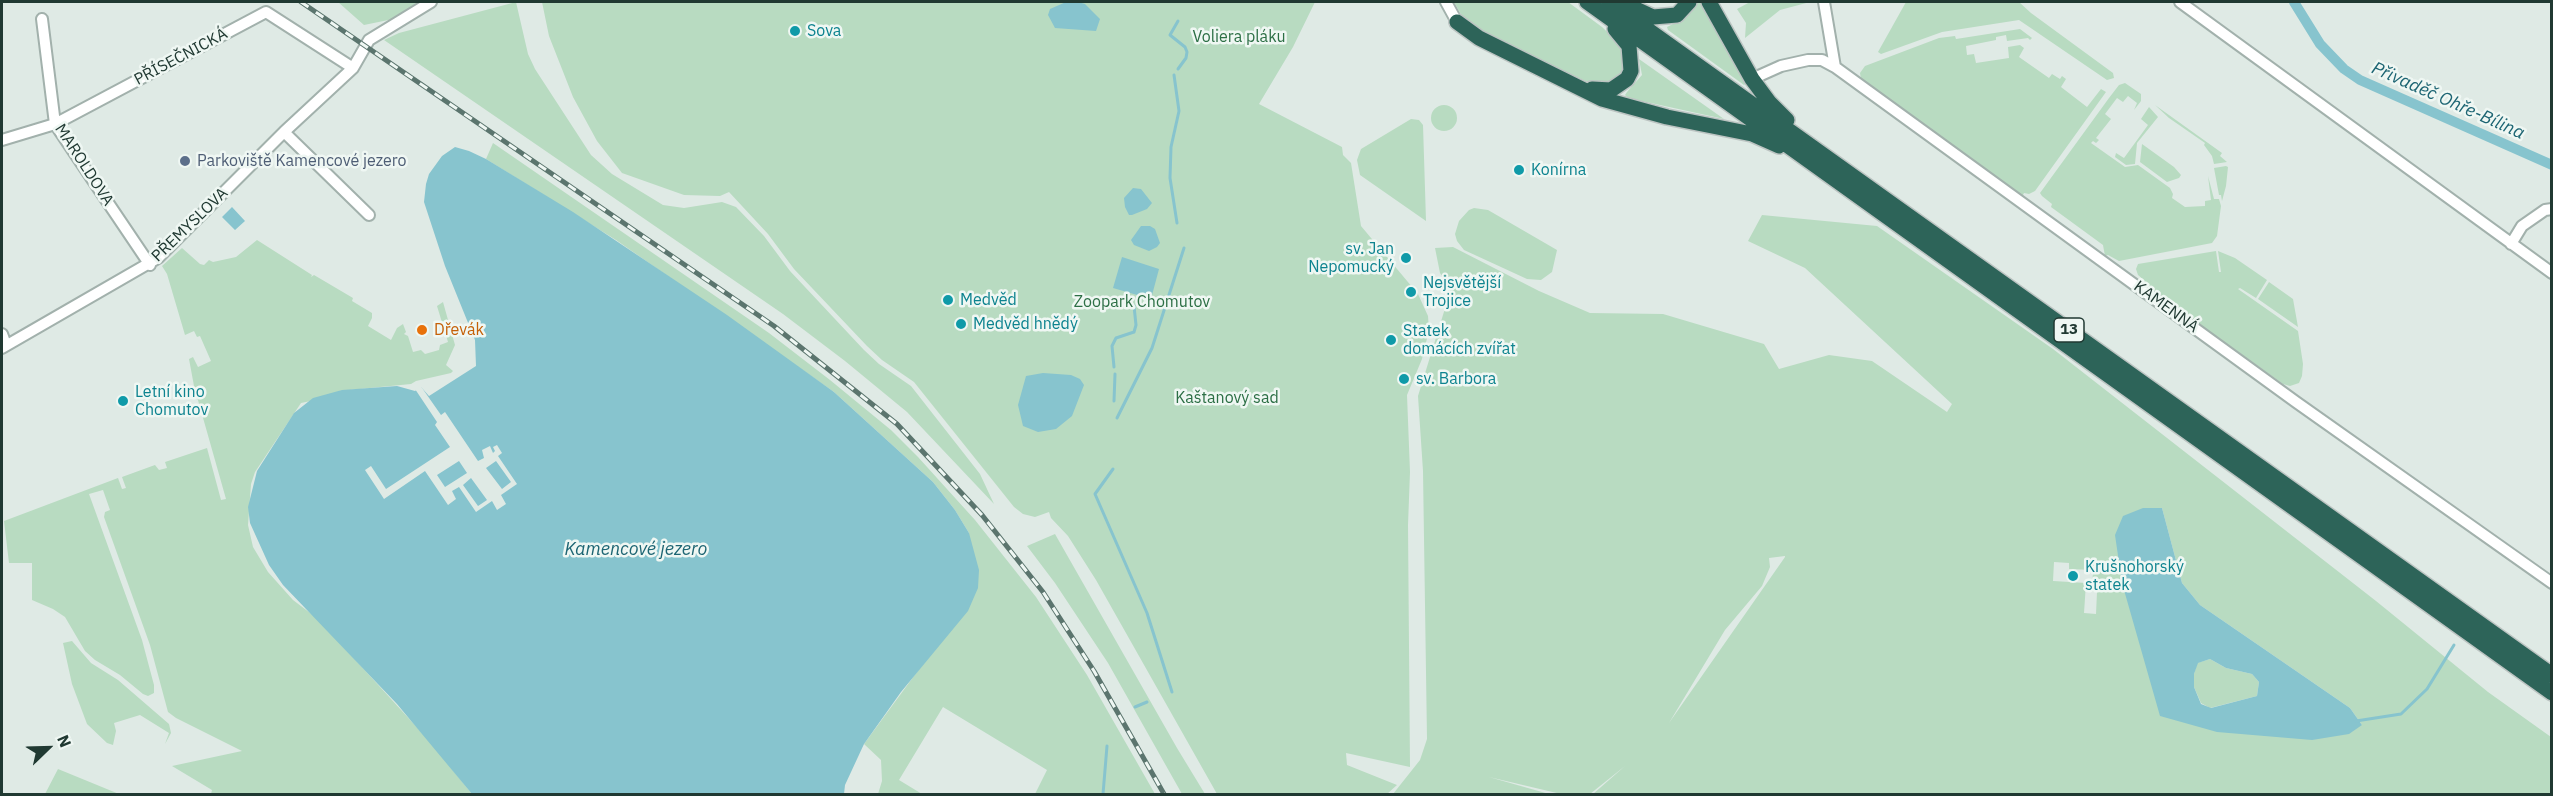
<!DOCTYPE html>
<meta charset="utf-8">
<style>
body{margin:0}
#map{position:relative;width:2553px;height:796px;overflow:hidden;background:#dfeae5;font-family:"IBM Plex Sans",sans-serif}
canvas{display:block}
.frame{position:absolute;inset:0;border:3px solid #203932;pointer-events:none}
.north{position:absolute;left:18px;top:718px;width:60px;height:60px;-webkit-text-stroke:4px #eff7f3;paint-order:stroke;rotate:67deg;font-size:16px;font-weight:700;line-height:24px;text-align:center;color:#203932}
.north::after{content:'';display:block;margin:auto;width:21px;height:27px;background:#203932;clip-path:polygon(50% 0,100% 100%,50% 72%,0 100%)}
</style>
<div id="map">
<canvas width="2553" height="796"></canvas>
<div class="frame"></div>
<div class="north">N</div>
</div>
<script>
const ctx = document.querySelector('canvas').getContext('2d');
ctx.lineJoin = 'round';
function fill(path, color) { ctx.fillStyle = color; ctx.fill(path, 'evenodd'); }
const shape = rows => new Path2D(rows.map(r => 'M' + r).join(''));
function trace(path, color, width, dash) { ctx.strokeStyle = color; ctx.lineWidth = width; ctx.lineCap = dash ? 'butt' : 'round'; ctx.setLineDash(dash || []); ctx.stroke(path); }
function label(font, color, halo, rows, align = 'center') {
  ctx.font = font + ' "IBM Plex Sans",sans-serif'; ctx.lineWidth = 5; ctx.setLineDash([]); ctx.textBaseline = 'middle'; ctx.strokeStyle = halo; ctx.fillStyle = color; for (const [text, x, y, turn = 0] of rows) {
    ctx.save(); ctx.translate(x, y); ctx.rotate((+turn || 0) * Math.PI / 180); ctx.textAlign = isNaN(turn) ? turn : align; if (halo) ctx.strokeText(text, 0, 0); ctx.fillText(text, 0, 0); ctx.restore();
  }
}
fill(shape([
 [338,2,417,2,398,18,364,25],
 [516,2,528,54,535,69,591,155,612,174,663,205,684,208,722,202,736,207,764,236,790,271,864,350,879,364,911,386,980,474,994,504,907,412,845,361,783,314,384,40,399,33],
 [542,2,1315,2,1293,47,1259,104,1342,147,1343,155,1351,163,1361,226,1418,294,1428,316,1429,330,1422,359,1407,395,1410,472,1408,525,1410,767,1346,753,1347,765,1397,785,1387,794,1217,794,1096,580,1068,536,1051,518,1049,512,1035,517,1023,514,1014,507,914,382,882,360,867,346,794,269,768,234,729,192,720,196,684,195,622,173,597,141,573,97,549,36],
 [1454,2,1568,2,1602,27,1621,45,1626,67,1620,80,1596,86,1483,33,1463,18],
 [1695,2,1700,2,1712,20,1747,83,1744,85,1668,30,1667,27,1681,20],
 [1750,2,1810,2,1780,10,1745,38,1746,23,1737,9],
 [1906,2,2019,2,2031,13,2113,73,2114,78,2107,80,2019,20,1942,32,1881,54,1878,52],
 [2020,29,2032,38,2030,40,2028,38,2007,41,2006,35,1996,37,1996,40,1966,46,1967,55,1974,54,1976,63,2009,58,2008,47,2020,45,2024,48,2019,57,2049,78,2052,74,2060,79,2062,76,2066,79,2061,87,2087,107,2101,89,2106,92,2035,191,2029,194,2024,193,2022,197,1861,79,1860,73,1865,66,1939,38,1955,36,1956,39],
 [1639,59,1724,119,1628,98,1625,95,1627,92,1642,75],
 [2125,83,2141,94,2141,101,2134,110,2137,103,2128,96,2123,102,2117,98,2105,114,2111,119,2096,138,2099,140,2096,143,2093,141,2091,143,2125,167,2138,165,2170,188,2173,194,2172,198,2185,207,2205,206,2205,201,2211,200,2208,176,2214,199,2219,199,2221,206,2217,236,2212,243,2119,261,2108,255,2105,256,2103,245,2051,207,2052,204,2042,196,2040,193,2109,98,2119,85],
 [2155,105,2222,153,2220,156,2227,162,2214,164,2212,156,2204,145,2205,143,2169,118],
 '1431 118a13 13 0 1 1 26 0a13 13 0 1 1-26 0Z',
 [2149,107,2158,117,2137,143,2135,164,2126,165,2115,157,2116,153,2124,158,2148,125,2141,119],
 [1411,119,1419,120,1423,125,1426,221,1360,175,1357,160,1361,149],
 [493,143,769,333,830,380,891,430,918,457,975,520,1036,597,1087,675,1155,794,1035,794,1047,770,943,707,899,780,922,794,878,794,882,781,881,760,864,744,928,657,969,533,955,510,933,482,834,392,616,240,486,159],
 [2142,144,2174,167,2181,175,2179,178,2167,182,2140,162],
 [2226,166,2228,167,2226,186,2222,201,2221,195,2219,195,2214,168],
 [1474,208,1488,210,1557,250,1552,272,1541,280,1527,279,1464,250,1457,241,1455,234,1459,221,1469,210],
 [1762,215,1877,226,2053,349,2376,601,2488,692,2551,737,2551,794,1593,794,1625,766,1590,794,1561,794,1489,777,1549,794,1393,794,1420,760,1427,739,1423,471,1418,396,1451,289,1440,273,1435,248,1453,247,1539,291,1590,313,1663,314,1764,344,1779,369,1829,355,1872,361,1947,412,1952,404,1805,268,1748,241],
 [2162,508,2182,583,2200,605,2350,708,2362,725,2160,716],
 [1785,556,1785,557,1669,723,1725,630,1762,586,1770,567,1769,558],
 [2054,562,2069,563,2069,569,2093,570,2092,591,2097,592,2096,614,2084,613,2086,583,2053,581],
 [257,240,312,275,311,277,314,275,353,298,352,301,372,313,372,318,368,326,391,340,397,328,403,324,406,332,404,334,408,336,413,352,421,350,425,354,439,350,440,345,448,342,437,306,443,302,455,345,446,365,453,371,451,373,416,381,411,384,339,391,339,395,301,403,255,472,251,484,248,525,253,547,268,572,293,600,334,631,339,642,423,734,446,754,451,768,472,794,211,794,212,790,172,766,242,751,176,718,168,712,150,645,104,517,105,512,110,510,103,490,89,494,142,640,154,685,154,693,148,696,143,694,120,675,95,660,85,651,65,617,53,609,32,600,32,563,9,563,4,521,118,478,122,489,126,488,122,477,155,465,159,470,167,468,165,462,207,448,221,500,226,499,194,386,189,359,193,357,198,367,211,361,200,336,197,337,194,331,185,335,167,274,162,266,182,248,200,264,204,265,209,260,213,262,236,257],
 [2216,251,2219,272,2221,272,2218,251,2235,258,2267,280,2256,298,2240,288,2238,289,2298,331,2303,364,2302,376,2299,383,2290,386,2283,384,2149,288,2145,281,2138,275,2136,269,2138,264],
 [2269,282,2293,299,2298,327,2258,299],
 [1055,534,1177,748,1205,794,1182,794,1108,663,1055,583,1027,546],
 [72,641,91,663,118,680,169,724,171,733,165,744,169,733,140,715,114,723,116,731,113,745,107,743,87,724,72,684,63,643],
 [2210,659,2226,668,2252,674,2259,682,2257,696,2210,708,2201,703,2194,687,2194,674,2197,663],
 [58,769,119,794,45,794]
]), '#b8dbc1');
fill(shape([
 [1066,2,1078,2,1085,4,1100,19,1096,31,1055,28,1048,15,1050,9],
 [455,147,469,151,486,159,573,212,727,315,834,392,933,482,955,510,969,533,979,570,978,588,968,611,901,692,864,744,845,785,844,794,472,794,397,704,283,585,269,565,250,523,248,507,257,471,294,413,313,398,342,390,397,386,415,391,421,387,429,396,476,366,475,340,445,266,424,202,426,184,429,174,442,156],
 [1133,188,1141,189,1152,203,1147,209,1132,215,1129,215,1125,207,1124,198],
 [232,207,245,221,235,230,222,217],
 [1141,226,1150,226,1155,229,1160,243,1157,247,1149,251,1134,245,1131,240],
 [1122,257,1159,269,1151,299,1113,288],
 [1043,373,1071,375,1080,379,1084,385,1072,416,1056,429,1038,432,1023,426,1018,405,1026,376],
 [2143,508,2162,508,2182,583,2200,605,2350,708,2362,725,2349,734,2312,740,2217,732,2160,716,2122,583,2115,535,2123,516],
 [2210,659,2226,668,2252,674,2259,682,2257,696,2211,708,2201,704,2194,687,2194,674,2198,663]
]), '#87c4ce');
fill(shape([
 [420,385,441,415,445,412,478,461,484,458,482,450,490,446,493,453,495,451,493,447,497,445,502,453,498,456,517,484,501,495,506,504,497,510,492,501,476,512,459,487,452,491,456,499,448,505,425,471,384,499,365,470,371,466,386,489,450,447,435,425,437,422,415,389],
 [459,461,467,473,445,487,437,475],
 [496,461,511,482,502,489,486,468],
 [471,478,487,500,478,506,463,485]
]), '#dfeae5');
trace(shape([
 [1178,21,1170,35,1185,47,1187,52,1186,58,1178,69],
 [1174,75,1179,111,1171,147,1170,178,1177,223],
 [1114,367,1112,346,1116,338,1134,332,1136,325,1134,306],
 [1114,401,1115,374],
 [1117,418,1152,348,1184,248],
 [1113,469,1095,494,1147,613,1172,692],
 [1135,707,1147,702],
 [2356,721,2401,714,2427,689,2454,645],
 [1103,794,1107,746]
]), '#87c4ce', 3);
trace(shape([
 [2294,2,2320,44,2344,69,2360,80,2552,165]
]), '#87c4ce', 10);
const minor = shape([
 [1446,2,1457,22],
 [1824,2,1835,67,2296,402,2552,583],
 [2180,2,2552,273],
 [42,19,55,124,150,265],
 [1752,79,1781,66,1808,60,1822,60,1835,67],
 [284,132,369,215],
 [2,140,55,124,266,12,353,68],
 [2511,244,2522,226,2545,210,2552,209],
 [2,334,6,345],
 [2,348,158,258,284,132,353,68,369,40,431,2]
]);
const highway = shape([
 [1587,2,2552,693],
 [1609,2,2552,675],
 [1709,2,1752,79,1769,102,1787,120],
 [1623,3,1653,17,1677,15,1689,2],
 [1457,22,1479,38,1602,99,1667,117,1752,134,1779,146],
 [1592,89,1611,90,1627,79,1631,71,1629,46,1615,29]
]);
trace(minor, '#a2b1ac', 14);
trace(highway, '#bcc4c2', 18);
trace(minor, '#fff', 10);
trace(highway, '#2d6459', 15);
const rail = shape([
 [301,2,774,326,897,424,982,515,1043,592,1094,671,1164,794]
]);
trace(rail, '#5b756e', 5);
trace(rail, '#eff7f3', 3, [9]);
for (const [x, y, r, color] of [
 [795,31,6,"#0f9aa8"],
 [185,161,6,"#5c6f8a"],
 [1519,170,6,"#0f9aa8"],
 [1406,258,6,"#0f9aa8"],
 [1411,292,6,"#0f9aa8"],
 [948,300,6,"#0f9aa8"],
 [961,324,6,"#0f9aa8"],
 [422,330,6,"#e8710a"],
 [1391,340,6,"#0f9aa8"],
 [1404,379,6,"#0f9aa8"],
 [123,401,6,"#0f9aa8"],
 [2073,576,6,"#0f9aa8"]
]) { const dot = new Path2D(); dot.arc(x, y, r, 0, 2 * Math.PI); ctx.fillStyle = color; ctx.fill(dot); trace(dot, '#eff7f3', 2); }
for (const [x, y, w] of [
 [2069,330,30]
]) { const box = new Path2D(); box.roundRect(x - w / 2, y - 12, w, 24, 4.5); ctx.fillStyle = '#eff7f3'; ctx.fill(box); trace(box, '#203932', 1.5); }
label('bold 15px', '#203932', null, [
 ["13",2069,330]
]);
label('16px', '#0d838f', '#eff7f3', [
 ["Sova",807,31],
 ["Konírna",1531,170],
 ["sv. Jan",1394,249,"right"],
 ["Nepomucký",1394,267,"right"],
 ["Nejsvětější",1423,283],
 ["Trojice",1423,301],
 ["Medvěd",960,300],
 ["Medvěd hnědý",973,324],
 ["Statek",1403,331],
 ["domácích zvířat",1403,349],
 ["sv. Barbora",1416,379],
 ["Letní kino",135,392],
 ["Chomutov",135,410],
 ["Krušnohorský",2085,567],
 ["statek",2085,585]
], 'left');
label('16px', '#2c6f45', '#eff7f3', [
 ["Voliera pláku",1239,37],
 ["Zoopark Chomutov",1142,302],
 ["Kaštanový sad",1227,398]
]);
label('16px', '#203932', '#eff7f3', [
 ["PŘÍSEČNICKÁ",181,57,-28],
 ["MAROLDOVA",84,165,57],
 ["PŘEMYSLOVA",190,225,-44],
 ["KAMENNÁ",2166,307,36]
]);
label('16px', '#4e5e75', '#eff7f3', [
 ["Parkoviště Kamencové jezero",197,161]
], 'left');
label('16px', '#c56008', '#eff7f3', [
 ["Dřevák",434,330]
], 'left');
label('italic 18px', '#1d6573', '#eff7f3', [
 ["Přivaděč Ohře-Bílina",2448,101,24],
 ["Kamencové jezero",636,550]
]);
</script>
